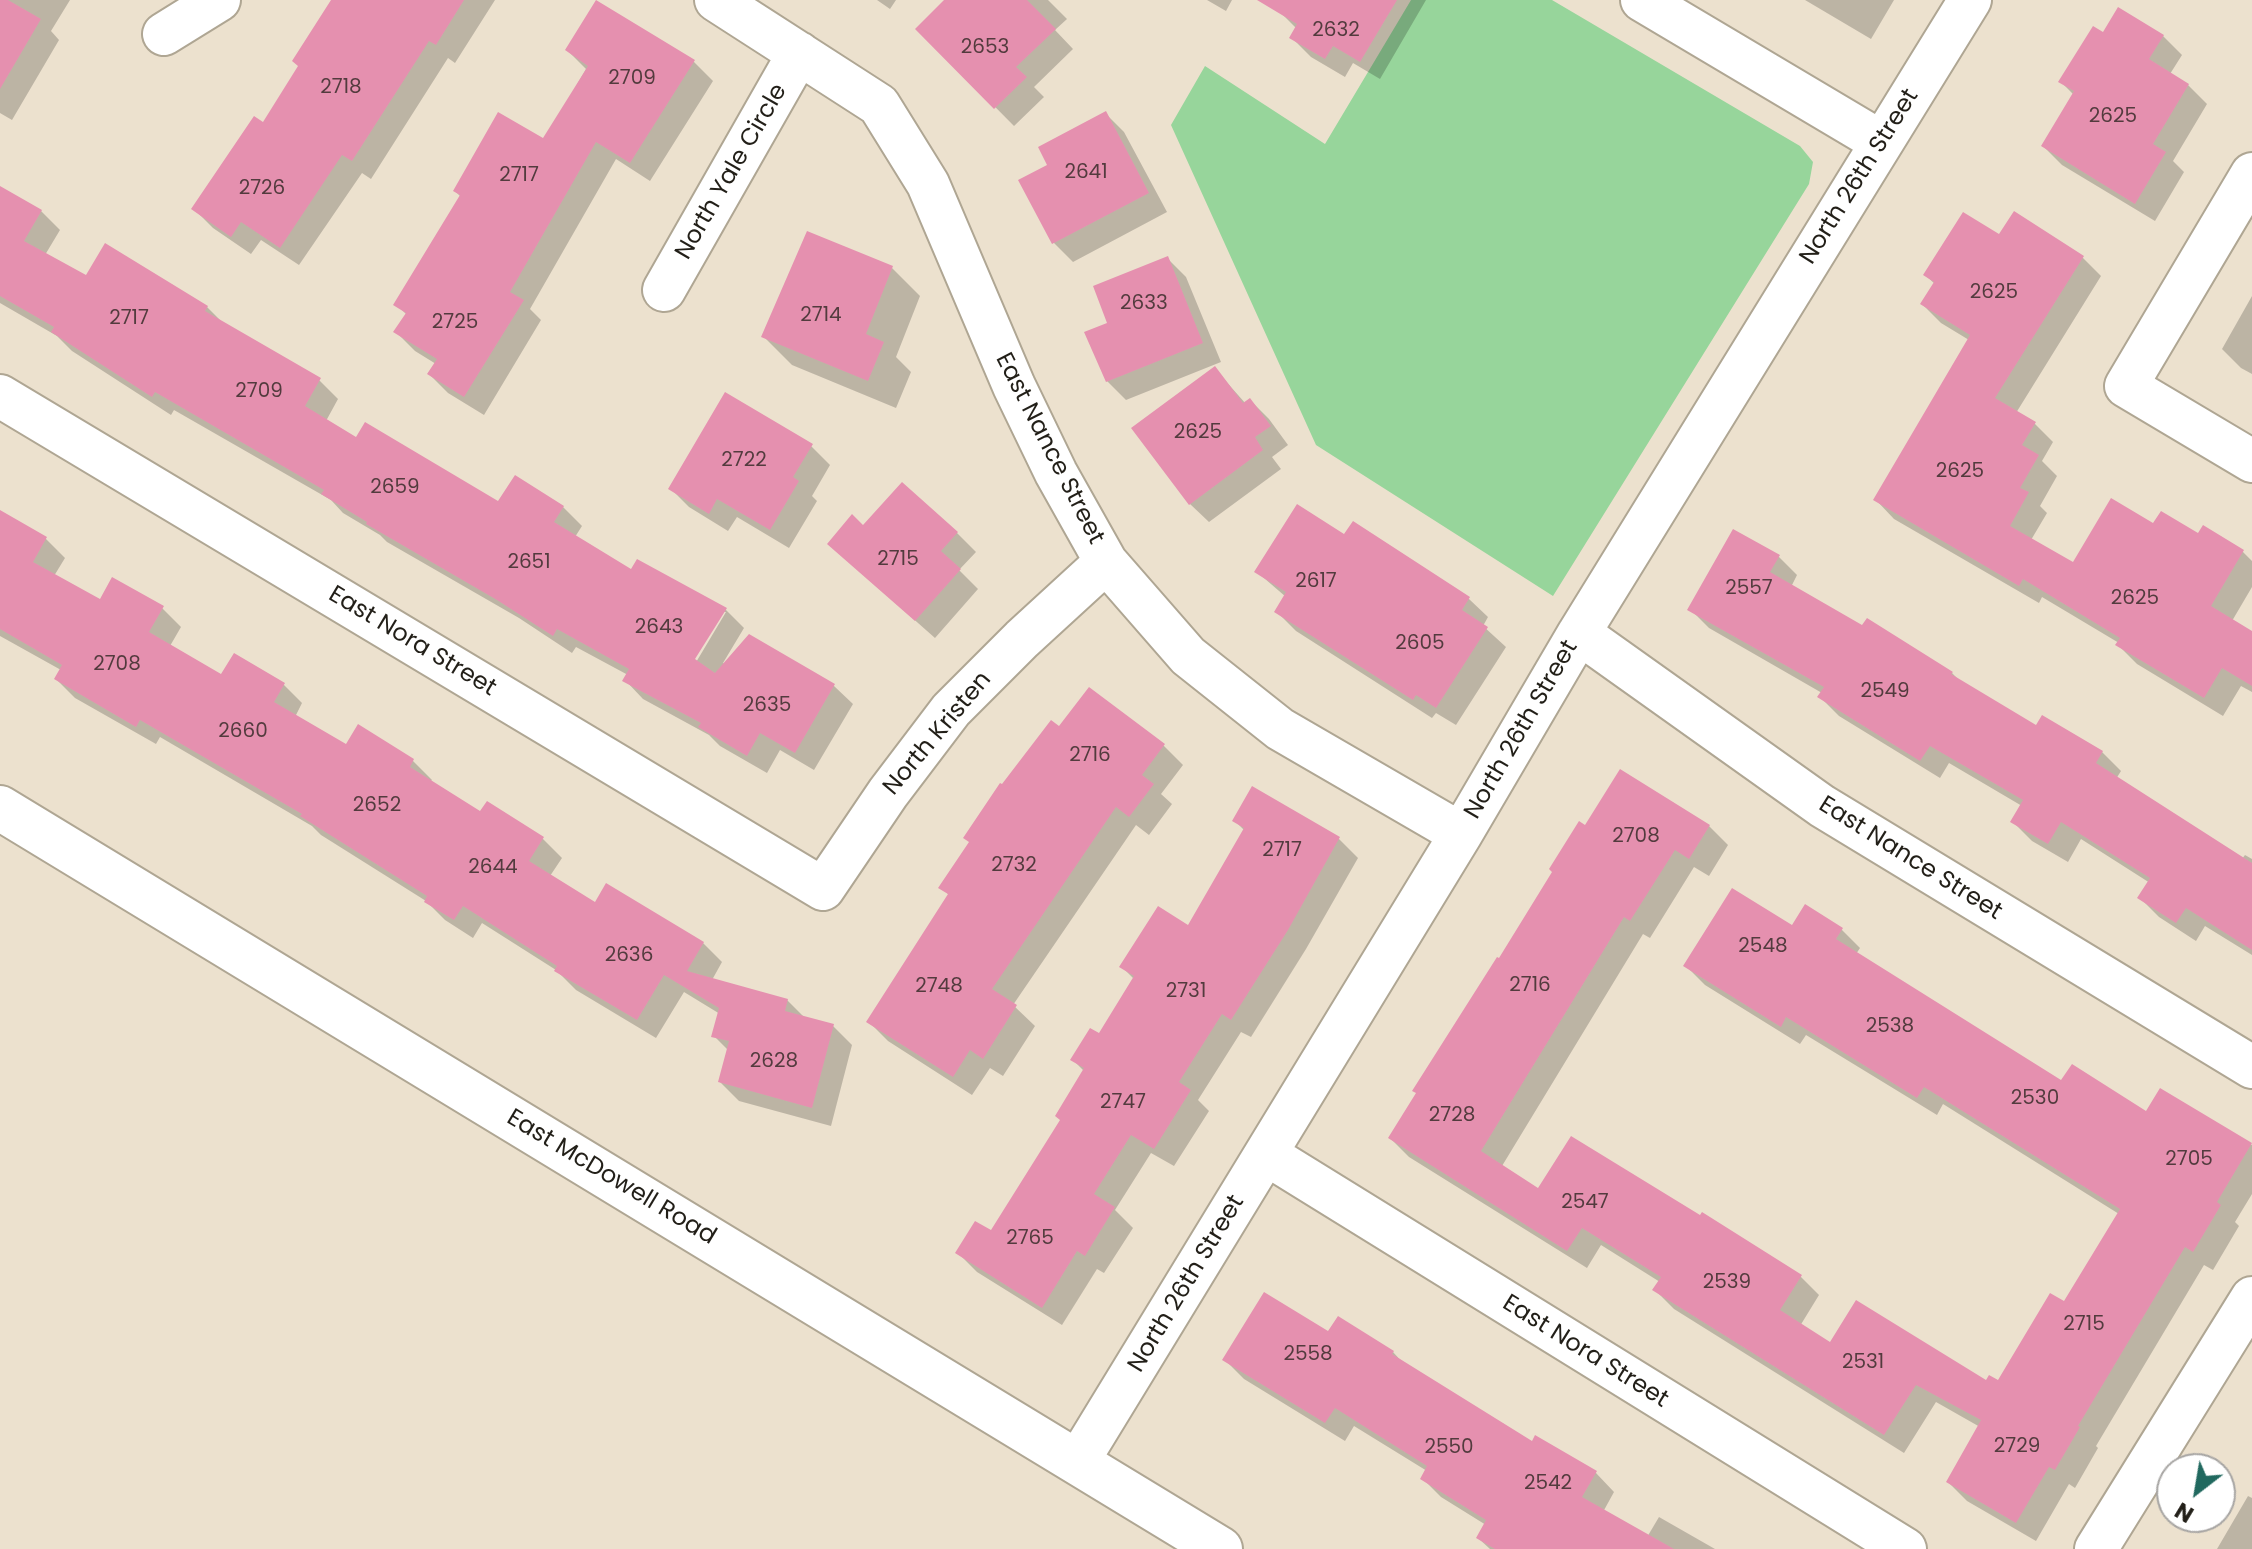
<!DOCTYPE html>
<style>
body{margin:0}
#map{position:relative;width:2252px;height:1549px;overflow:hidden;background:#ece1ce;font-family:Poppins,sans-serif}
canvas{display:block}
.north{position:absolute;left:2156px;top:1453px;width:80px;height:80px;box-sizing:border-box;background:#fff;border:2px solid #a7a5a3;border-radius:50%;rotate:211deg;font-size:22px;font-weight:700;line-height:32px;text-align:center;color:#221f18}
.north::after{content:'';display:block;margin:auto;width:28px;height:36px;background:#21695f;clip-path:polygon(50% 0,100% 100%,50% 72%,0 100%)}
</style>
<div id="map">
<canvas width="2252" height="1549"></canvas>
<div class="north">N</div>
</div>
<script>
const ctx = document.querySelector('canvas').getContext('2d');
ctx.lineJoin = 'round';
function fill(path, color) { ctx.fillStyle = color; ctx.fill(path, 'evenodd'); }
const shape = rows => new Path2D(rows.map(r => 'M' + r).join(''));
function trace(path, color, width, dash) { ctx.strokeStyle = color; ctx.lineWidth = width; ctx.lineCap = dash ? 'butt' : 'round'; ctx.setLineDash(dash || []); ctx.stroke(path); }
function label(font, color, halo, rows, align = 'center') {
  ctx.font = font + ' Poppins,sans-serif'; ctx.lineWidth = 7; ctx.setLineDash([]); ctx.textBaseline = 'middle'; ctx.strokeStyle = halo; ctx.fillStyle = color; for (const [text, x, y, turn = 0] of rows) {
    ctx.save(); ctx.translate(x, y); ctx.rotate((+turn || 0) * Math.PI / 180); ctx.textAlign = isNaN(turn) ? turn : align; if (halo) ctx.strokeText(text, 0, 0); ctx.fillText(text, 0, 0); ctx.restore();
  }
}
fill(shape([
 [1411,0,1552,0,1800,146,1813,162,1809,184,1553,596,1316,445,1171,125,1205,66,1325,144]
]), '#97d59b');
fill(shape([
 [0,0,70,0,51,31,59,40,12,120,0,113],
 [356,0,495,0,455,63,448,58,371,179,362,173,299,265,261,240,251,254,213,228,194,209,263,125],
 [877,0,896,0,890,9],
 [947,0,1048,0,1067,19,1055,30,1073,49,1034,87,1044,97,1014,126,918,29],
 [1207,0,1232,0,1226,11],
 [1287,0,1426,0,1380,79,1353,63,1345,77,1311,57,1292,38,1297,29,1280,12],
 [1805,0,1894,0,1871,39],
 [597,2,694,62,713,81,650,181,616,159,530,309,541,320,484,415,448,393,429,374,436,364,415,351,396,332,407,315,396,304,461,197,455,191,544,141,586,69,567,50],
 [2104,35,2163,36,2182,55,2170,74,2188,85,2207,104,2173,161,2184,172,2155,221,2062,165,2043,146,2074,95,2061,82],
 [1105,113,1124,132,1167,212,1073,262,1054,243,1050,166],
 [0,188,41,211,60,230,45,255,86,277,207,307,223,323,319,380,338,399,326,421,357,440,499,504,563,507,582,526,575,537,632,572,725,609,744,628,723,663,725,664,834,686,853,704,814,770,780,750,767,773,720,746,709,735,643,699,625,680,628,675,576,647,572,653,519,618,387,542,380,535,343,513,331,500,174,410,171,415,72,351,57,336,0,303],
 [721,612,726,612,692,669,689,667],
 [2000,237,2082,257,2101,276,2016,413,2034,423,2053,442,2042,461,2057,476,2040,506,2047,513,2031,540,2073,565,2154,526,2198,536,2203,528,2243,552,2252,561,2252,587,2232,621,2252,633,2252,692,2241,686,2223,716,2137,664,2118,645,2119,643,2042,597,2039,603,1894,519,1876,500,1969,340,1941,323,1922,304,1935,284,1925,275],
 [1167,258,1186,277,1221,362,1126,400,1107,381,1110,324],
 [892,268,920,296,896,357,911,372,896,408,792,365,764,337],
 [2252,296,2252,374,2241,368,2222,349],
 [1215,369,1246,404,1250,400,1269,419,1288,445,1272,457,1281,469,1209,522,1190,504],
 [811,446,830,465,812,496,817,501,789,548,737,517,728,531,689,507,670,488],
 [0,514,46,539,65,558,54,576,100,602,162,608,181,627,170,646,222,676,283,684,302,703,295,717,346,746,413,761,432,780,430,782,481,814,543,839,562,858,550,876,596,905,607,886,703,943,722,962,712,980,787,1000,806,1019,833,1026,852,1045,831,1126,739,1101,720,1082,729,1051,714,1036,720,1014,684,992,656,1038,576,990,556,970,482,923,473,938,445,920,426,901,321,835,312,826,160,737,156,744,75,698,56,679,61,670,0,636],
 [1353,524,1469,599,1488,617,1483,626,1506,647,1456,725,1436,713,1432,718,1296,631,1277,612,1286,597,1257,572,1345,537],
 [864,528,957,533,976,552,959,570,978,589,935,638,849,562],
 [1778,556,1797,575,1791,587,1863,628,1867,621,1952,673,1962,683,2037,728,2102,752,2121,771,2116,779,2242,859,2245,855,2252,859,2252,955,2205,926,2196,941,2159,917,2140,898,2150,883,2081,839,2068,862,2032,841,2013,822,2022,806,1949,763,1940,778,1839,716,1820,697,1822,693,1709,628,1690,609],
 [1090,690,1164,746,1183,765,1161,794,1172,804,1149,835,1136,825,1013,1005,1035,1026,1003,1076,990,1068,972,1095,888,1041,869,1022,950,896,941,887],
 [1234,820,1339,839,1358,858,1306,949,1251,1037,1241,1032,1198,1100,1209,1111,1174,1166,1151,1153,1115,1210,1133,1228,1104,1273,1097,1269,1062,1325,977,1272,958,1253,991,1233,1062,1120,1084,1071,1073,1060,1100,1036,1134,979,1122,967,1189,928,1245,831],
 [1709,826,1728,845,1709,876,1694,867,1650,938,1643,934,1502,1166,1539,1191,1800,1276,1819,1295,1800,1326,1830,1345,1986,1383,1999,1383,2065,1304,2119,1214,1943,1104,1937,1115,1806,1035,1800,1044,1705,985,1686,966,1792,928,1841,929,1860,948,1856,954,2062,1083,2147,1114,2160,1091,2252,1145,2252,1194,2235,1222,2239,1226,2213,1270,2204,1265,2096,1446,2098,1448,2075,1488,2069,1484,2036,1541,1967,1501,1948,1482,1980,1427,1936,1402,1904,1453,1674,1309,1655,1290,1660,1282,1601,1245,1587,1268,1409,1157,1390,1138,1586,827],
 [1329,1334,1393,1352,1404,1364,1532,1444,1596,1473,1614,1492,1603,1512,1609,1549,1490,1549,1478,1538,1486,1525,1441,1497,1422,1478,1427,1471,1354,1426,1345,1441,1244,1379,1225,1360],
 [2248,1496,2252,1498,2252,1549,2217,1549],
 [1659,1517,1715,1549,1640,1549]
]), '#0003');
fill(shape([
 [0,0,8,0,41,19,0,89],
 [331,0,464,0,436,45,429,41,352,161,342,155,280,248,241,222,231,237,191,209,254,116,263,122,298,66,292,61],
 [596,0,695,60,630,163,596,142,510,292,524,300,464,397,427,374,437,359,393,332,406,313,393,305,460,195,453,191,498,112,543,138,588,66,565,50],
 [944,0,1027,0,1056,29,1016,67,1027,77,994,109,915,29],
 [1257,0,1397,0,1360,62,1333,46,1325,59,1289,38,1297,24],
 [2118,7,2164,35,2149,59,2189,84,2153,144,2166,152,2135,204,2041,146,2074,91,2058,82,2093,26,2103,32],
 [1106,111,1149,193,1052,244,1018,180,1047,165,1038,147],
 [0,186,42,210,24,241,86,275,105,243,208,306,205,311,321,378,305,406,356,437,365,422,498,501,515,475,564,506,554,522,631,569,637,559,727,608,695,659,715,673,749,634,835,684,795,753,760,733,747,756,698,727,701,723,622,681,629,669,557,629,553,636,497,600,366,524,367,522,321,494,324,490,155,392,152,397,51,332,54,327,0,296],
 [2014,211,2084,256,1995,398,2036,422,2022,445,2039,455,2020,488,2029,492,2010,526,2073,562,2111,498,2153,523,2161,511,2198,533,2203,525,2244,550,2211,606,2252,631,2252,686,2222,668,2204,698,2115,645,2120,638,2023,579,2019,586,1873,500,1970,335,1920,304,1934,282,1923,275,1963,212,1999,234],
 [807,231,893,266,866,334,884,342,868,381,761,337],
 [1168,256,1203,343,1106,382,1084,332,1107,323,1093,286],
 [1215,366,1243,403,1250,398,1271,426,1255,437,1263,450,1189,505,1131,428],
 [725,392,813,444,793,477,799,481,770,530,717,499,709,514,668,489],
 [902,482,958,532,941,551,961,569,915,621,827,544,852,514,863,525],
 [1297,504,1344,534,1353,521,1470,597,1462,610,1488,627,1436,708,1416,695,1413,700,1274,612,1286,592,1254,572],
 [0,510,47,537,33,562,100,599,112,577,164,606,149,632,221,674,234,653,285,683,274,702,346,744,358,724,414,759,410,767,480,811,487,801,544,837,529,861,595,902,606,883,704,942,687,971,788,999,785,1011,834,1024,812,1108,718,1082,729,1041,711,1037,719,1008,664,975,637,1020,554,971,557,966,463,906,454,920,424,902,427,896,300,816,302,814,140,720,136,727,54,679,62,665,0,629],
 [1733,529,1780,555,1770,572,1862,625,1867,618,1953,672,1951,674,2036,725,2042,715,2103,751,2096,763,2252,863,2252,950,2186,908,2176,923,2137,898,2150,878,2061,822,2048,844,2010,822,2023,800,1930,746,1920,761,1817,697,1824,687,1687,610],
 [1089,687,1165,744,1142,775,1154,784,1129,817,1116,807,992,989,1017,1005,983,1059,970,1050,953,1077,866,1022,948,894,938,888,969,842,963,838,1000,783,1002,784,1051,720,1059,726],
 [1620,769,1710,825,1689,859,1675,850,1630,921,1624,917,1481,1151,1538,1188,1571,1136,1700,1215,1702,1212,1802,1275,1780,1310,1830,1342,1856,1300,1986,1380,1989,1375,1998,1380,2050,1293,2064,1301,2120,1209,1924,1087,1917,1098,1786,1017,1781,1027,1683,966,1732,888,1792,925,1805,904,1843,928,1836,939,2061,1080,2072,1064,2146,1111,2160,1088,2252,1143,2217,1202,2221,1205,2193,1252,2185,1247,2078,1426,2080,1427,2055,1470,2049,1467,2016,1523,1946,1482,1981,1420,1916,1385,1884,1435,1652,1290,1661,1277,1582,1228,1567,1251,1388,1138,1416,1093,1412,1091,1497,957,1499,958,1552,872,1549,869,1579,821,1585,825],
 [1252,786,1340,837,1288,930,1231,1020,1222,1014,1179,1082,1191,1090,1154,1149,1131,1135,1094,1194,1115,1207,1085,1256,1077,1251,1042,1308,955,1253,975,1221,991,1230,1060,1120,1055,1116,1084,1068,1070,1060,1090,1028,1099,1033,1134,976,1119,967,1158,906,1188,925,1244,828,1232,821],
 [1264,1292,1328,1331,1338,1316,1394,1351,1392,1354,1532,1441,1535,1435,1597,1471,1582,1497,1674,1549,1495,1549,1476,1538,1486,1520,1420,1479,1427,1466,1335,1408,1325,1423,1222,1360]
]), '#e590af');
const street = shape([
 [716,0,879,105,928,184,1014,386,1056,473,1106,562,1188,656,1280,729,1461,834],
 [1642,0,1881,142],
 [164,34,219,0],
 [2252,174,2126,386,2252,461],
 [664,290,799,53],
 [0,396,823,889,888,793,951,710,1022,639,1106,562],
 [1579,633,1822,806,2252,1067],
 [1266,1154,1905,1549],
 [1078,1461,1461,834,1579,633,1970,0],
 [2096,1549,2252,1298]
]);
const secondary = shape([
 [0,808,1220,1549]
]);
trace(street, '#afa693', 46);
trace(secondary, '#afa693', 48);
trace(street, '#fff', 42);
trace(secondary, '#fff', 44);
label('20px', '#533b3e', null, [
 ["2632",1336,31],
 ["2653",985,48],
 ["2709",632,79],
 ["2718",341,88],
 ["2625",2113,117],
 ["2641",1086,173],
 ["2717",519,176],
 ["2726",262,189],
 ["2625",1994,293],
 ["2633",1144,304],
 ["2714",821,316],
 ["2717",129,319],
 ["2725",455,323],
 ["2709",259,392],
 ["2625",1198,433],
 ["2722",744,461],
 ["2625",1960,472],
 ["2659",395,488],
 ["2715",898,560],
 ["2651",529,563],
 ["2617",1316,582],
 ["2557",1749,589],
 ["2625",2135,599],
 ["2643",659,628],
 ["2605",1420,644],
 ["2708",117,665],
 ["2549",1885,692],
 ["2635",767,706],
 ["2660",243,732],
 ["2716",1090,756],
 ["2652",377,806],
 ["2708",1636,837],
 ["2717",1282,851],
 ["2732",1014,866],
 ["2644",493,868],
 ["2548",1763,947],
 ["2636",629,956],
 ["2716",1530,986],
 ["2748",939,987],
 ["2731",1186,992],
 ["2538",1890,1027],
 ["2628",774,1062],
 ["2530",2035,1099],
 ["2747",1123,1103],
 ["2728",1452,1116],
 ["2705",2189,1160],
 ["2547",1585,1203],
 ["2765",1030,1239],
 ["2539",1727,1283],
 ["2715",2084,1325],
 ["2558",1308,1355],
 ["2531",1863,1363],
 ["2729",2017,1447],
 ["2550",1449,1448],
 ["2542",1548,1484]
]);
label('24px', '#221f18', '#fff', [
 ["North Yale Circle",732,172,-60],
 ["North 26th Street",1860,177,-58],
 ["East Nance Street",1049,449,63],
 ["East Nora Street",412,642,31],
 ["North 26th Street",1522,730,-60],
 ["North Kristen",938,734,-50],
 ["East Nance Street",1910,859,32],
 ["East McDowell Road",611,1178,31],
 ["North 26th Street",1187,1284,-59],
 ["East Nora Street",1585,1352,32]
]);
</script>
